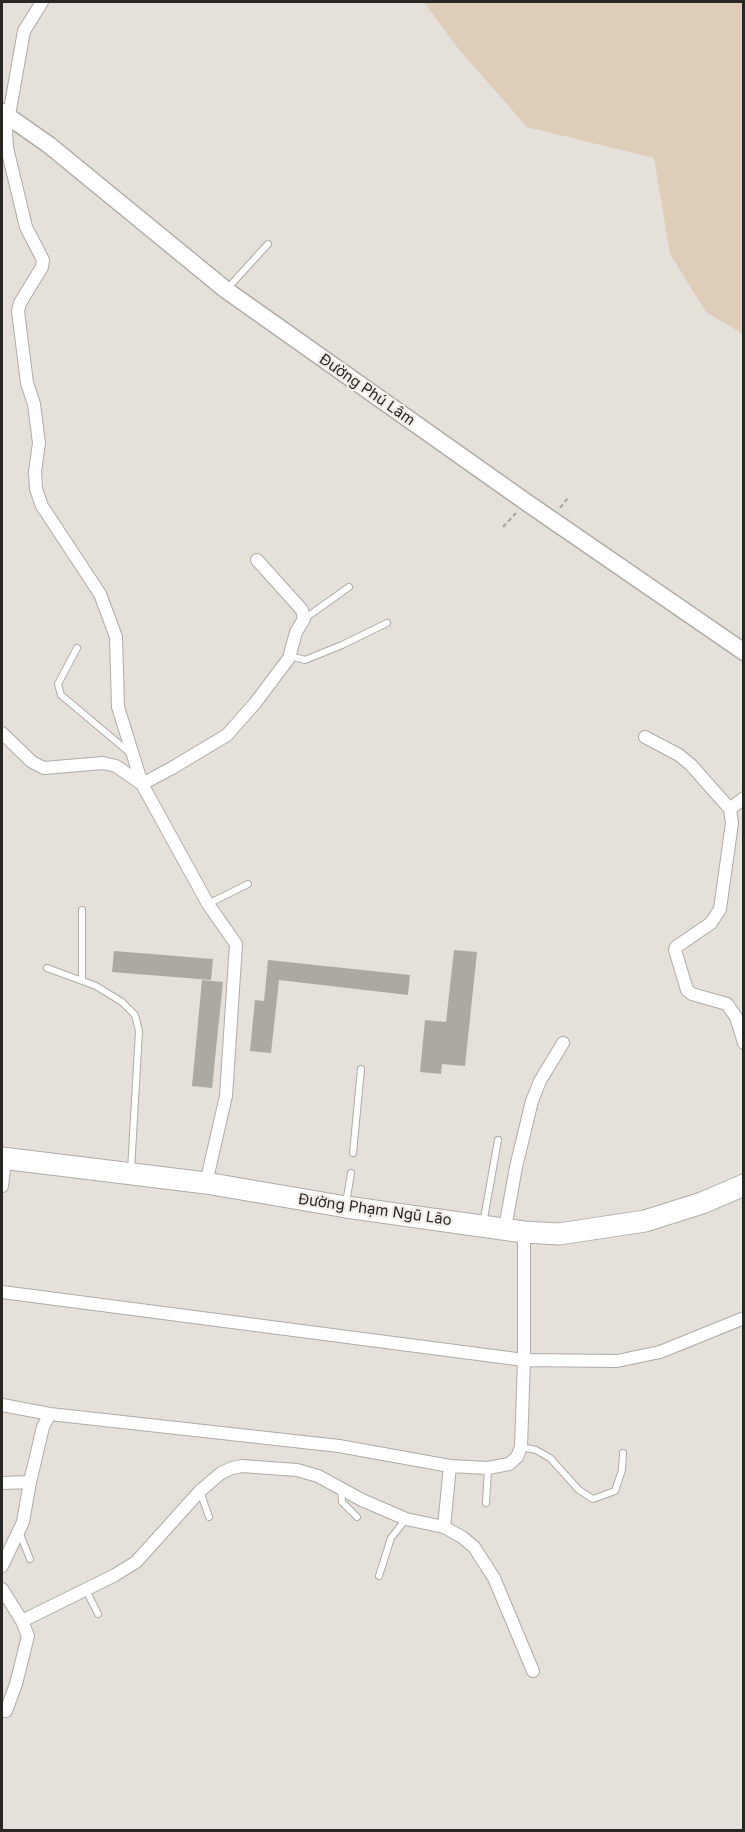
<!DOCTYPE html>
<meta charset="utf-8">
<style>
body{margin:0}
#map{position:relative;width:745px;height:1832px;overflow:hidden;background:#e5e0da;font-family:Inter,sans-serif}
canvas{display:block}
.frame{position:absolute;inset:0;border:3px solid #282724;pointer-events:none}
</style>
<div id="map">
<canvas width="745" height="1832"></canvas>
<div class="frame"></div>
</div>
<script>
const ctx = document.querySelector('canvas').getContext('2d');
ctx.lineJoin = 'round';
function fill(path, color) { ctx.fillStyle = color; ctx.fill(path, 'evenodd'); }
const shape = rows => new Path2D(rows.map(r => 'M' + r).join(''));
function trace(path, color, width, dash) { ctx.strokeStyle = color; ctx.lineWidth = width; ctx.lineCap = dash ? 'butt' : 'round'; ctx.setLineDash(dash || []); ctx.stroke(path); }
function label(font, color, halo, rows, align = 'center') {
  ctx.font = font + ' Inter,sans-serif'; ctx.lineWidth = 4.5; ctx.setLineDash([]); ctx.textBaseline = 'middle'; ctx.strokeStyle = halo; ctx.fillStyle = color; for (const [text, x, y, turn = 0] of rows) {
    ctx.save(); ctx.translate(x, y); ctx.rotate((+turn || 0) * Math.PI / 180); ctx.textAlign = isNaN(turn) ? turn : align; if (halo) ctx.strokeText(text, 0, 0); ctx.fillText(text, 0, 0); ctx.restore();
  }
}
fill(shape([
 [424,2,743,2,743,334,706,312,670,254,654,158,527,127,457,47]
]), '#decdb8');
fill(shape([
 [454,950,477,952,465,1066,442,1064,441,1074,420,1072,425,1020,446,1022],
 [114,951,213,959,211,980,112,972],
 [268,960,410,975,408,995,279,980,271,1053,250,1051,255,1000,264,1001],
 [202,980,223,982,212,1088,192,1086]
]), '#aca8a2');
const lane = shape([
 [226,290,268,244],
 [304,619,349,587],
 [77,648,58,684,61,695,130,753],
 [291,653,294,657,305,660,342,645,387,623],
 [208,904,248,884],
 [47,968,96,986,122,1002,135,1015,139,1031,131,1170],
 [82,980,82,910],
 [353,1153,361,1069],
 [346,1203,351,1173],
 [483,1224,498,1140],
 [521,1447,536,1450,550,1458,579,1490,593,1499,615,1491,622,1470,623,1453],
 [341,1489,342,1502,357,1517],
 [200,1491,209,1517],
 [486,1503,488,1468],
 [20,1534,30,1559],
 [379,1576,391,1538,406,1519],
 [86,1590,98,1614]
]);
const street = shape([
 [42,2,24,31,6,132,7,148,26,227,43,260,42,267,20,303,18,311,27,383,34,404,39,443,35,472,36,489,42,506,100,594,109,618,116,637,118,707,142,784,208,904,236,944,226,1096,206,1183],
 [2,733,32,762,44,768,103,763,116,766,142,784,172,768,227,735,256,702,289,658,296,632,304,619,302,610,257,560],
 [645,737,679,755,691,765,730,809,732,823,720,909,711,923,676,947,675,950,687,990,692,994,727,1004,736,1017,744,1043],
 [730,809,744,798],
 [2,1186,5,1159],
 [505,1228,516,1167,532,1101,540,1081,563,1043],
 [2,1292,524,1360,617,1361,660,1352,744,1318],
 [2,1405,50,1414,339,1446,450,1466,488,1468,509,1464,517,1457,521,1447,524,1360,524,1232],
 [2,1483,30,1482],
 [444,1527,450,1466],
 [2,1566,23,1522,30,1482,43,1427,50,1414],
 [2,1589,22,1621,28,1636,16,1684,6,1711],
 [22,1621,115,1575,136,1562,200,1491,221,1473,232,1468,242,1466,297,1470,318,1476,362,1500,406,1519,444,1527,462,1537,474,1547,494,1578,533,1671]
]);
const secondary = shape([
 [2,112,49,145,226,290,526,502,744,652]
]);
const highway = shape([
 [2,1158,206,1183,346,1207,524,1232,559,1234,645,1221,702,1203,744,1185]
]);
trace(lane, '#b0aba5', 8);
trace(street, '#b0aba5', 14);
trace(secondary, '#b0aba5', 19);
trace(highway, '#b0aba5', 23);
trace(shape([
 [560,508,568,498],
 [503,527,516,513]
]), '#a8a49f', 2, [4.5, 3]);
trace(lane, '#fff', 6);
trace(street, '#fff', 12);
trace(secondary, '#fff', 16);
trace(highway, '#fff', 21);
label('15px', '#282724', '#f2ede7', [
 ["Đường Phú Lâm",367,390,35],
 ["Đường Phạm Ngũ Lão",375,1210,8]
]);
</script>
